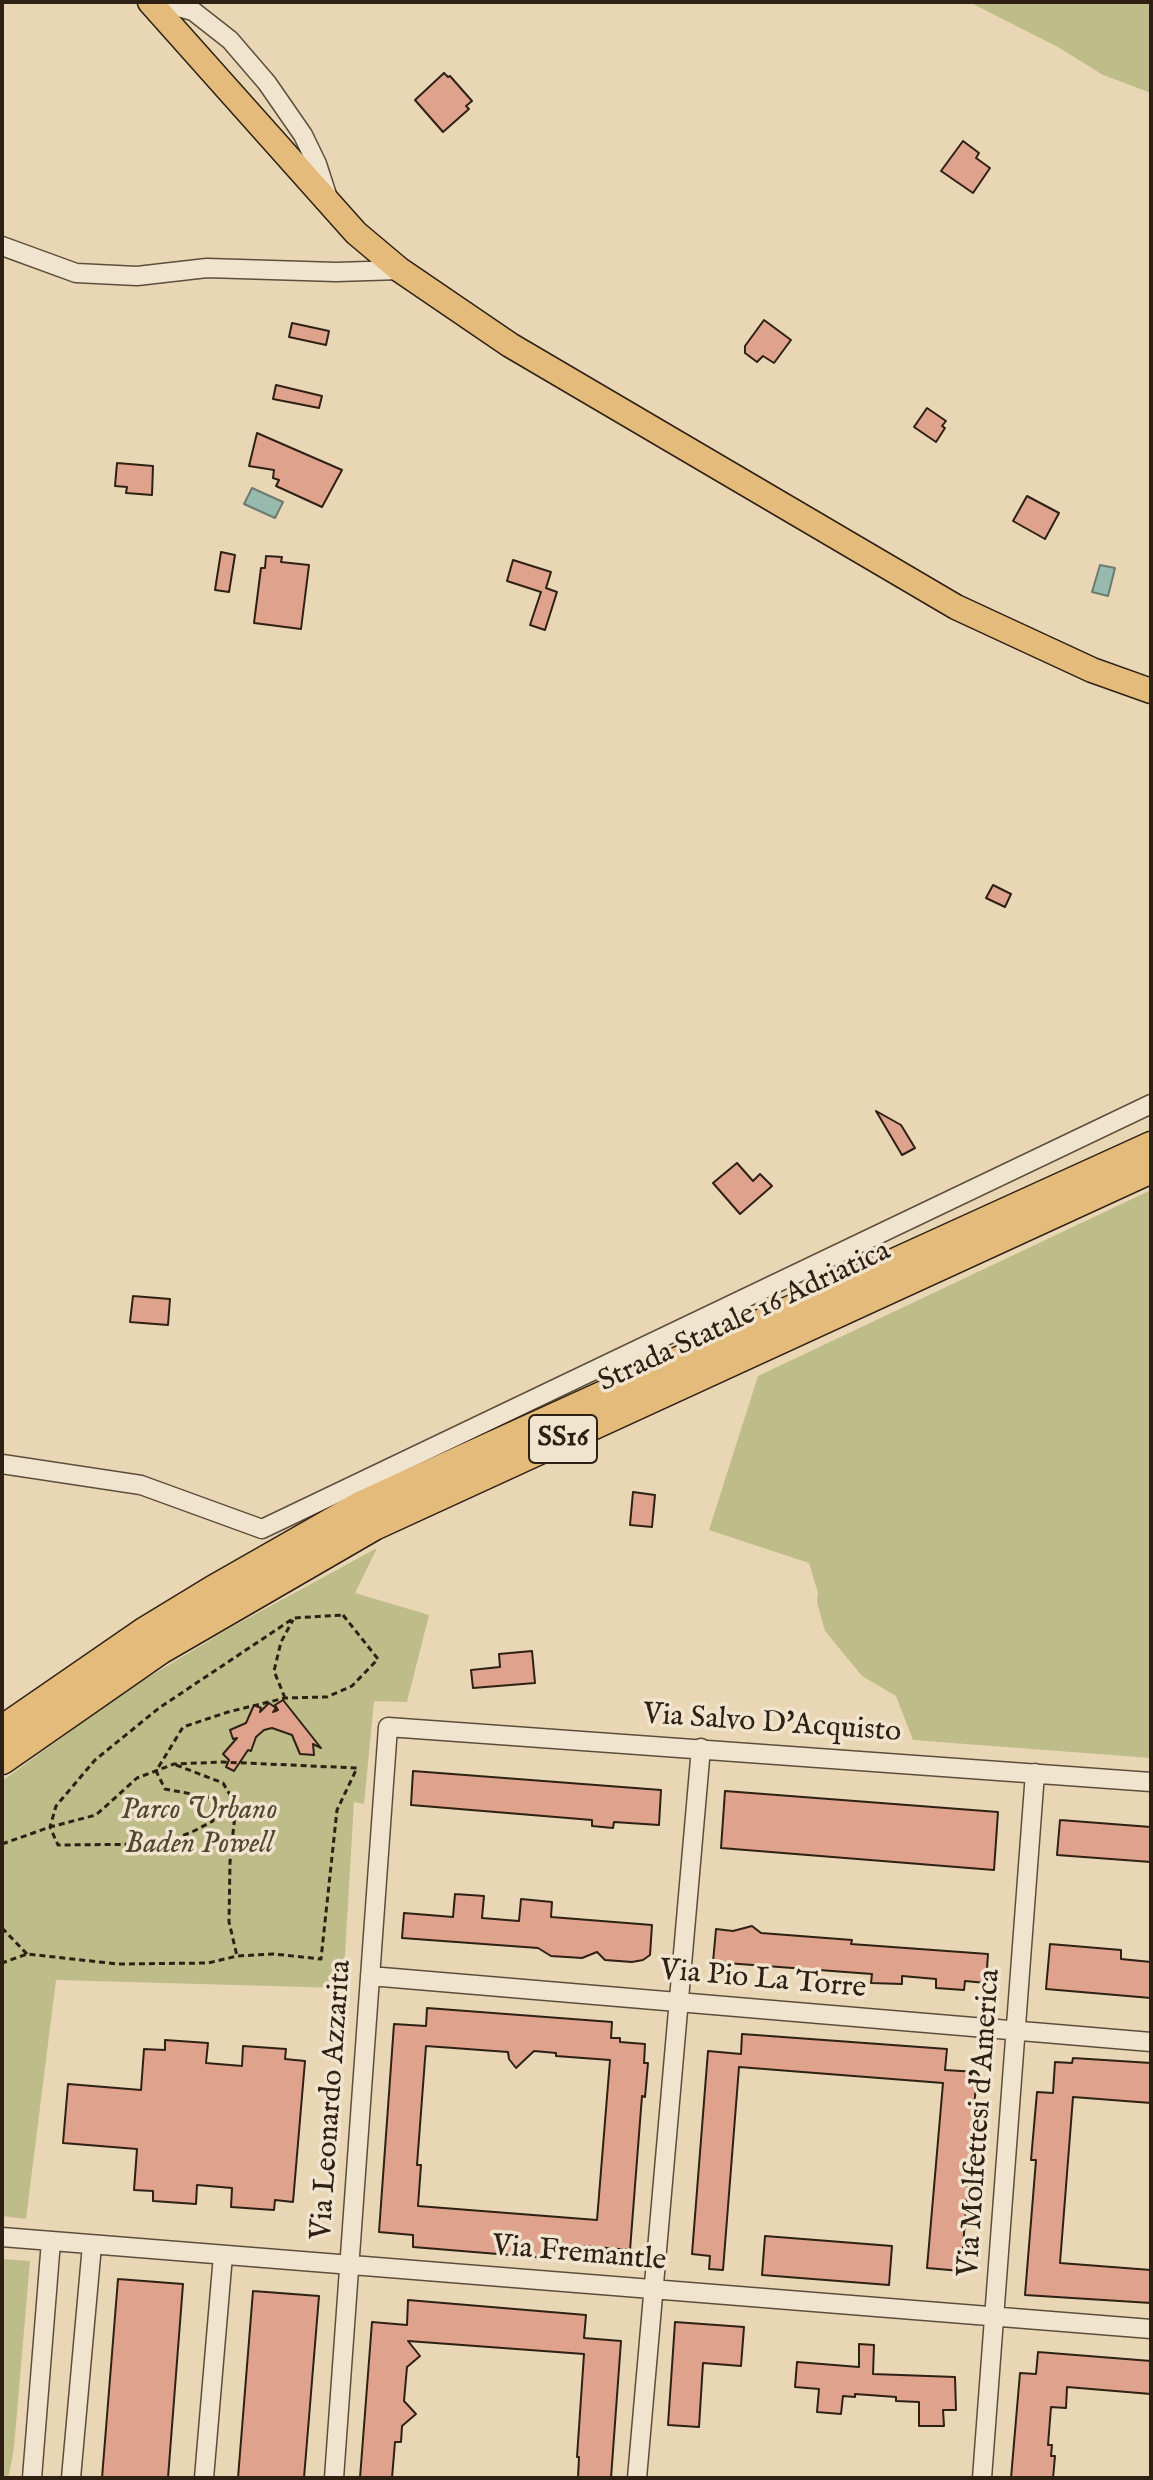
<!DOCTYPE html>
<style>
body{margin:0}
#map{position:relative;width:1153px;height:2480px;overflow:hidden;background:#e9d6b5;font-family:"IM FELL English",serif}
canvas{display:block}
.frame{position:absolute;inset:0;border:4px solid #2e2113;pointer-events:none}
</style>
<div id="map">
<canvas width="1153" height="2480"></canvas>
<div class="frame"></div>
</div>
<script>
const ctx = document.querySelector('canvas').getContext('2d');
ctx.lineJoin = 'round';
function fill(path, color) { ctx.fillStyle = color; ctx.fill(path, 'evenodd'); }
const shape = rows => new Path2D(rows.map(r => 'M' + r).join(''));
function trace(path, color, width, dash) { ctx.strokeStyle = color; ctx.lineWidth = width; ctx.lineCap = dash ? 'butt' : 'round'; ctx.setLineDash(dash || []); ctx.stroke(path); }
function label(font, color, halo, rows, align = 'center') {
  ctx.font = font + ' "IM FELL English",serif'; ctx.lineWidth = 7; ctx.setLineDash([]); ctx.textBaseline = 'middle'; ctx.strokeStyle = halo; ctx.fillStyle = color; for (const [text, x, y, turn = 0] of rows) {
    ctx.save(); ctx.translate(x, y); ctx.rotate((+turn || 0) * Math.PI / 180); ctx.textAlign = isNaN(turn) ? turn : align; if (halo) ctx.strokeText(text, 0, 0); ctx.fillText(text, 0, 0); ctx.restore();
  }
}
fill(shape([
 [969,2,1151,2,1151,93,1103,75,1058,47],
 [1151,1190,1151,1758,913,1740,896,1696,862,1676,825,1631,817,1602,818,1593,809,1563,709,1530,758,1376],
 [377,1548,355,1593,429,1615,407,1702,374,1701,364,1804,354,1802,343,1988,56,1980,26,2219,2,2216,2,1781,127,1690,230,1628],
 [2,2259,30,2261,14,2447,9,2475,4,2478,2,2478]
]), '#bebc88');
const water = shape([
 [252,488,283,502,275,518,244,504,252,488],
 [1100,565,1115,568,1108,596,1092,592,1100,565]
]);
fill(water, '#97b9ae');
trace(water, '#6d7c70', 2);
const building = shape([
 [444,73,448,77,450,76,472,101,466,106,469,109,443,132,415,100,444,73],
 [963,141,979,153,976,158,990,168,973,193,941,171,963,141],
 [764,320,791,340,774,363,763,356,757,362,745,353,745,346,764,320],
 [292,323,329,331,326,345,289,337,292,323],
 [276,385,322,396,319,408,273,399,276,385],
 [927,408,946,421,942,426,945,428,936,442,914,427,927,408],
 [257,433,342,470,322,507,276,486,279,480,273,478,274,470,249,466,257,433],
 [117,463,153,466,152,495,126,493,127,487,115,486,117,463],
 [1027,496,1059,513,1045,539,1013,521,1027,496],
 [221,552,235,555,229,592,215,590,221,552],
 [266,556,282,557,281,562,309,565,301,629,254,623,261,568,265,568,266,556],
 [513,560,551,572,546,588,557,592,545,630,530,625,541,592,507,581,513,560],
 [993,885,1011,894,1005,907,986,898,993,885],
 [876,1111,901,1125,915,1148,902,1155,876,1111],
 [737,1163,753,1181,760,1174,772,1186,740,1214,713,1183,737,1163],
 [133,1296,170,1299,168,1325,130,1322,133,1296],
 [633,1492,655,1495,652,1527,630,1525,633,1492],
 [532,1651,535,1683,473,1688,471,1670,500,1667,499,1654,532,1651],
 [283,1700,321,1748,313,1744,314,1755,300,1754,292,1735,272,1728,264,1730,256,1737,251,1751,248,1750,234,1771,226,1767,229,1760,223,1754,237,1738,233,1739,230,1730,246,1723,254,1705,261,1708,260,1712,269,1703,276,1708,273,1712,278,1710,275,1705,283,1700],
 [413,1771,661,1790,659,1825,614,1822,613,1828,592,1826,592,1820,411,1805,413,1771],
 [725,1791,998,1812,994,1870,721,1848,725,1791],
 [1060,1820,1151,1827,1151,1862,1057,1855,1060,1820],
 [455,1894,484,1896,482,1918,519,1921,521,1899,552,1902,551,1917,652,1925,650,1955,643,1960,632,1962,605,1960,597,1952,582,1958,551,1956,538,1948,402,1938,404,1913,453,1917,455,1894],
 [752,1926,761,1933,852,1940,851,1944,988,1954,986,1983,965,1981,964,1990,936,1988,936,1979,902,1976,902,1984,871,1983,872,1974,713,1962,716,1929,733,1931,752,1926],
 [1050,1944,1121,1950,1121,1959,1151,1962,1151,1998,1046,1989,1050,1944],
 [427,2008,612,2022,611,2038,620,2038,620,2042,645,2044,644,2063,648,2063,645,2097,642,2096,630,2250,585,2246,583,2261,413,2247,413,2235,379,2232,394,2024,426,2026,427,2008],
 [426,2046,508,2052,509,2059,516,2068,534,2051,556,2053,556,2056,610,2060,597,2220,418,2206,421,2165,417,2165,426,2046],
 [742,2034,947,2049,945,2070,977,2072,961,2271,927,2268,943,2083,739,2067,723,2270,709,2269,710,2256,692,2254,708,2051,741,2054,742,2034],
 [165,2040,208,2043,206,2063,242,2066,243,2046,286,2049,285,2059,305,2061,293,2202,275,2200,274,2210,231,2207,232,2188,197,2185,196,2204,153,2201,153,2191,134,2190,137,2149,63,2143,68,2084,141,2090,144,2049,165,2050,165,2040],
 [1073,2058,1151,2063,1151,2103,1073,2097,1060,2263,1151,2270,1151,2303,1025,2295,1036,2160,1031,2160,1037,2092,1053,2093,1055,2062,1072,2063,1073,2058],
 [765,2236,892,2246,889,2285,762,2275,765,2236],
 [118,2279,183,2284,168,2478,102,2478,118,2279],
 [253,2291,319,2296,304,2478,238,2478,253,2291],
 [408,2300,586,2315,584,2338,621,2341,611,2478,578,2478,579,2457,577,2457,584,2354,408,2341,420,2356,407,2367,404,2401,416,2414,402,2426,401,2442,395,2442,392,2478,360,2478,372,2322,407,2325,408,2300],
 [675,2322,744,2327,741,2366,703,2363,699,2427,668,2425,675,2322],
 [859,2344,874,2345,873,2374,955,2377,956,2410,943,2410,944,2426,919,2426,919,2402,896,2401,896,2397,855,2394,855,2397,843,2396,841,2414,817,2412,819,2389,795,2387,797,2362,859,2367,859,2344],
 [1038,2352,1151,2361,1151,2394,1067,2387,1066,2408,1051,2407,1048,2445,1052,2445,1051,2456,1055,2456,1053,2478,1011,2478,1020,2373,1036,2374,1038,2352]
]);
fill(building, '#dea28d');
trace(building, '#2e2113', 2);
const minor = shape([
 [160,2,193,11,230,40,267,83,303,135,317,164,328,198],
 [2,246,76,273,137,276,207,268,336,272,400,270],
 [2,1464,141,1485,262,1529,1151,1104],
 [370,1976,1151,2042],
 [2,2237,1151,2329],
 [32,2478,51,2241],
 [71,2478,92,2245],
 [204,2478,223,2255],
 [334,2478,388,1727,1151,1782],
 [637,2478,701,1748],
 [982,2478,1035,1773]
]);
const major = shape([
 [150,2,356,233,400,270,510,345,956,607,1092,670,1151,691]
]);
const highway = shape([
 [2,1730,144,1632,213,1590,362,1505,1151,1146],
 [2,1760,160,1650,374,1526,1151,1169]
]);
trace(minor, '#5d4e3c', 21);
trace(major, '#2e2113', 27);
trace(highway, '#2e2113', 31);
trace(shape([
 [343,1615,378,1659,352,1686,327,1697,285,1698,228,1712,183,1727,169,1750,156,1771,165,1789,213,1798,213,1821,192,1832,160,1844,58,1845,50,1827,56,1806,95,1760,159,1708,294,1618,343,1615],
 [285,1698,274,1671,281,1642,293,1620],
 [176,1765,223,1783,236,1805,230,1862,229,1922,237,1956],
 [2,1844,50,1827,96,1815,137,1778,174,1764,222,1762,357,1768,337,1810,321,1959,274,1954,237,1956,208,1963,118,1964,27,1954,2,1963],
 [2,1928,27,1954]
]), '#2e2113', 3, [6, 4]);
trace(minor, '#f1e4cf', 18);
trace(major, '#e4bb7a', 24);
trace(highway, '#e4bb7a', 28);
for (const [x, y, w] of [
 [563,1439,68]
]) { const box = new Path2D(); box.roundRect(x - w / 2, y - 24, w, 48, 6); ctx.fillStyle = '#f1e4cf'; ctx.fill(box); trace(box, '#2e2113', 2); }
label('bold 28px', '#2e2113', null, [
 ["SS16",563,1439]
]);
label('30px', '#2e2113', '#f1e4cf', [
 ["Strada Statale 16 Adriatica",745,1318,-25],
 ["Via Salvo D'Acquisto",772,1725,4],
 ["Via Pio La Torre",763,1981,5],
 ["Via Leonardo Azzarita",333,2100,-86],
 ["Via Molfettesi d'America",981,2123,-86],
 ["Via Fremantle",579,2255,5]
]);
label('italic 30px', '#524830', '#f1e4cf', [
 ["Parco Urbano",199,1812],
 ["Baden Powell",199,1846]
]);
</script>
